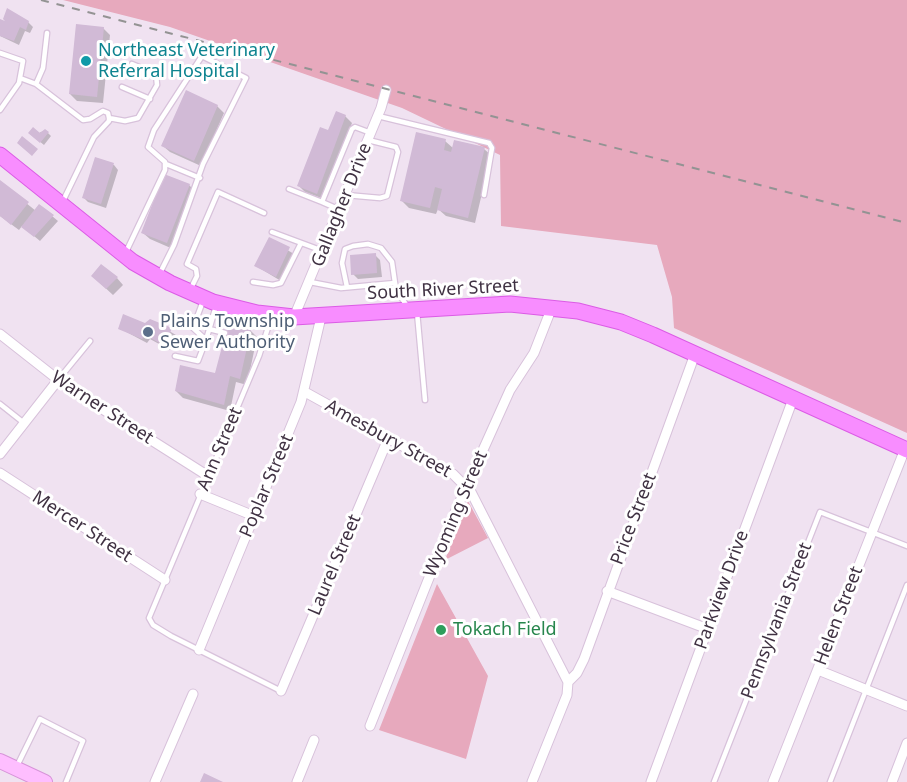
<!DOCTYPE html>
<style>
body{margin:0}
canvas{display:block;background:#f0e2f1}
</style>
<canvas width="907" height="782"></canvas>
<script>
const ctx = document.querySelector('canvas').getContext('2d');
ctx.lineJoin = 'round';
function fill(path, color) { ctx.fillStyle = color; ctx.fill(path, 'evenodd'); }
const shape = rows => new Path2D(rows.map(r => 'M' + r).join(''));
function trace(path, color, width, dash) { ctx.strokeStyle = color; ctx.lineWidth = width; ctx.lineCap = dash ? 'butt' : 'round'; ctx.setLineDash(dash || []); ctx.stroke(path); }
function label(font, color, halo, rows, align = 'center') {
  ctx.font = font + ' "Noto Sans",sans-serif'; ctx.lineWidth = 6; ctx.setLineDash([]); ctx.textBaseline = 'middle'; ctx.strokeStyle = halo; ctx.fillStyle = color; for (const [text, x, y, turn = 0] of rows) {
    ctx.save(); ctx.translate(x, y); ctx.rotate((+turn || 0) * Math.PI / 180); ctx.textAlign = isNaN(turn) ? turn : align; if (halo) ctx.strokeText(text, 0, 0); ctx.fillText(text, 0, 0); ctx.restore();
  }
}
fill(shape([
 [63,0,907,0,907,433,674,328,672,297,657,245,501,226,500,155,402,108,170,27],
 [468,501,488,538,445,560],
 [437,584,488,676,466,759,379,730]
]), '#e7a9bd');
fill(shape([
 [0,21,11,25,28,22,33,27,30,33,25,31,19,45,0,36],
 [103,28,110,35,103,103,77,101,70,94],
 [217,106,224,113,201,166,170,152,163,146],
 [345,116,352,123,324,199,305,192,299,186,329,132],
 [45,130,51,136,44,145,33,136],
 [445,141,453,148,484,149,491,155,475,223,446,216,438,209,436,214,409,208,402,201],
 [96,159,114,165,118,170,106,208,88,202,83,197],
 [0,182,36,211,40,206,58,221,40,241,22,226,19,230,0,216],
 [189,185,196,192,173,249,150,239,143,233],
 [269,239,294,254,281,281,256,266],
 [375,255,380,260,382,277,358,279,353,274],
 [117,278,123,285,113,295,100,283],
 [150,320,176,335,170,350,150,339,147,343,119,328,145,325],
 [250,330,257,337,247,385,236,382,230,411,183,398,176,391,216,374]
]), '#0003');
fill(shape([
 [7,8,29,21,26,30,20,27,14,41,0,36,0,19,5,21,3,19],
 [76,24,104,27,97,97,69,94],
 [186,90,218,105,194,161,161,146],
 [336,111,346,115,317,194,297,186,320,127,328,130],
 [33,127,40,133,45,129,49,132,40,143,28,133],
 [416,132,446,139,444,150,451,152,454,140,485,147,468,218,437,210,442,189,435,187,430,208,400,201],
 [22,136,38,149,32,156,17,143],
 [95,157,114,163,101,204,82,198],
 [164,174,190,184,167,243,141,233],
 [0,180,29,202,11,225,0,216],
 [39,204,54,215,34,237,21,227],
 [269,237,290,247,276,277,254,266],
 [376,253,377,273,351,275,350,255],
 [101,264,118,277,106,289,91,276],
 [123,314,145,323,150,319,172,328,165,346,145,335,142,339,118,329],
 [228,324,251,329,240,379,230,376,224,405,175,391,180,365,215,373],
 [204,773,223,782,200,782]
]), '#d1bad6');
const lane = shape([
 [47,33,43,68,36,84,83,120,90,119,103,111,108,113,109,118,109,121,94,137,62,203],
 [0,53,23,61,19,83,0,110],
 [20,78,36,84],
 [122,87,150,99],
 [378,116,489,143,492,148,484,195],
 [109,118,125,121,138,118,157,85,156,74,132,64],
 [166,164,200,178],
 [289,189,322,202],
 [346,195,380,198,387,196,398,152,396,147,368,140],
 [338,209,322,202,352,129,355,127,371,133],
 [272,232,323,251],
 [125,254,165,170,165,162,148,147,154,130,202,56,246,78,203,164,174,245,159,275],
 [253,282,273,285,281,283,301,243],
 [310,282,341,288,395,283,397,292,408,307],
 [347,287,342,263,345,249,353,246,368,244,381,248,392,262,395,283],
 [190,290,197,276,196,269,187,264,218,192,264,213],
 [203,301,193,328,206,340,216,306],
 [417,312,425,400],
 [271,318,259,356,149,618,153,625,171,636,281,691],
 [209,329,225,333],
 [249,339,264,344],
 [175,356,198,361,206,340],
 [58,380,90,341],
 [0,404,24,423],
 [16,768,40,719,83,741,66,782],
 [714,782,820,512,907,546],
 [830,782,907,585]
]);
const street = shape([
 [294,317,381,108,386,90],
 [0,334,66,386,208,476],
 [305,392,453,474,471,492,568,682,567,695,532,782],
 [0,454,58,380],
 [0,473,165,580],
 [200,494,254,516],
 [607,591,708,629],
 [199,650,301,402,321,317],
 [818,670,907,706],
 [568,682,577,673,584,659,695,354],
 [281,691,388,439],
 [370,726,456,510,510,390,534,353,552,307],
 [155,782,193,694],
 [297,782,314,740],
 [651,782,793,399],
 [773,782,905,449],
 [892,782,907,743]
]);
const secondary = shape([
 [0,761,45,782]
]);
const primary = shape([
 [0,155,133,262,170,283,213,302,257,313,294,317,510,304,578,311,621,322,653,335,907,450]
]);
trace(lane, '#d8c2db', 7);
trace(street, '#d8c2db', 11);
trace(secondary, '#d794d9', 16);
trace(primary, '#db5ce5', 17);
trace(lane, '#fff', 4.5);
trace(street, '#fff', 9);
trace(secondary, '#febeff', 14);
trace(primary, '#f88dff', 15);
trace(shape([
 [41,0,907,223]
]), '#939393', 2, [8, 8]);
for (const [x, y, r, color] of [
 [86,61,6,"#0f9aa8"],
 [148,332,6,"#5c6f8a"],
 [441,630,6,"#2e9e5b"]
]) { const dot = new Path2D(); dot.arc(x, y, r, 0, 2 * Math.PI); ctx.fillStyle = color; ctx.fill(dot); trace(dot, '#fff', 2); }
label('18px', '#0d838f', '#fff', [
 ["Northeast Veterinary",98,51],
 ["Referral Hospital",98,72]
], 'left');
label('18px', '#403243', '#fff', [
 ["Gallagher Drive",342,205,-68],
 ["South River Street",443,290,-3],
 ["Warner Street",102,408,33],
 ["Amesbury Street",388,439,29],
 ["Ann Street",220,449,-67],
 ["Poplar Street",267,486,-67],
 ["Wyoming Street",456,514,-67],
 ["Price Street",634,519,-69],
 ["Mercer Street",82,527,33],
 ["Laurel Street",335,565,-67],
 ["Parkview Drive",722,590,-70],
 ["Helen Street",839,616,-69],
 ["Pennsylvania Street",777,621,-69]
]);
label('18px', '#4e5e75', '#fff', [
 ["Plains Township",160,322],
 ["Sewer Authority",160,343]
], 'left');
label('18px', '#27864d', '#fff', [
 ["Tokach Field",453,630]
], 'left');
</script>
